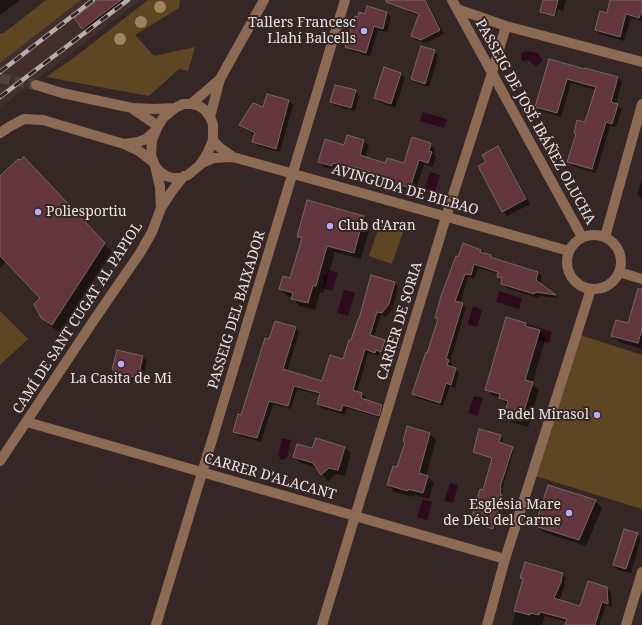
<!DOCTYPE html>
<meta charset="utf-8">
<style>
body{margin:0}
canvas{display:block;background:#342725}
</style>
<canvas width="642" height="625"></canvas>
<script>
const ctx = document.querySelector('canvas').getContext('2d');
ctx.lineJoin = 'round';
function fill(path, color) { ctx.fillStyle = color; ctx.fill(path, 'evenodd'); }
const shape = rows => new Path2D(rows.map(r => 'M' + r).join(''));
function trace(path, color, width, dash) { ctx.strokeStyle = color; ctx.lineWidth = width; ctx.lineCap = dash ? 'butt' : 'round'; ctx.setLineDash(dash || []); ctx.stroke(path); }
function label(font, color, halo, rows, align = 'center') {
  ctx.font = font + ' "Noto Serif",serif'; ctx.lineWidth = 4; ctx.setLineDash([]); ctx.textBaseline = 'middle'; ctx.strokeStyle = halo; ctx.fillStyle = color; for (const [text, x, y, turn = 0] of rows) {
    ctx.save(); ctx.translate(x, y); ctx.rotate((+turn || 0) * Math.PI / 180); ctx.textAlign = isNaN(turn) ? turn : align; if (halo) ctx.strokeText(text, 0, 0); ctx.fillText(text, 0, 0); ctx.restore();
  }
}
fill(shape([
 [81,0,96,0,72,18,82,31,124,0,140,0,0,108,0,63]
]), '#422f2b');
fill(shape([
 [46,0,81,0,0,63,0,34,4,33],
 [148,0,180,0,179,8,135,35,154,56,195,47,188,71,179,69,149,96,46,77,75,57],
 [382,218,405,226,392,264,369,256],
 [0,311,28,339,0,365],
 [577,334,642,355,642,509,532,475]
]), '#5f4623');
fill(shape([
 [526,51,538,53,542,60,541,63,536,66,531,63,529,60,523,61,521,59,521,56,522,53],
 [423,112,447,119,444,128,420,121],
 [430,172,440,175,434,196,431,195,430,190,425,188],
 [328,270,338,273,332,291,322,288,324,281,322,277,326,275],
 [344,290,355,293,348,316,337,313],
 [499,291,522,298,519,309,496,302],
 [473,306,482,310,477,327,469,325,468,323],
 [527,324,552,332,549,343,537,340,540,330,527,326],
 [474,396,483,398,477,416,468,413],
 [282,438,291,440,287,458,282,460,279,458,280,456,278,455],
 [450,483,458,485,453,503,444,501],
 [423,499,432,502,427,520,417,517]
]), '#2d0a1c');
fill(shape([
 [0,0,20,0,0,15],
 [100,0,125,0,85,30,76,18],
 [399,0,426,0,444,34,426,43,416,40,412,36,419,16,407,11,402,7],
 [544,0,566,0,563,11,558,9,555,17,543,14,541,12],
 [612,0,642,0,642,21,631,18,624,41,600,34,596,30,608,14],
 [368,7,387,13,391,17,387,32,378,30,370,56,351,51,346,46,358,18,366,15],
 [434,51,438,56,429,87,416,83,412,79],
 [550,60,586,70,618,78,622,82,616,104,622,109,616,127,610,126,596,173,573,166,569,162,577,135,575,133,586,124,596,90,571,83,561,117,540,111,536,106],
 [572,162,597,170,596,171,572,164],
 [401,74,405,78,395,108,379,102,375,98],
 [355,91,359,96,355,111,336,106,331,102],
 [288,101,293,105,280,152,258,146,253,141,255,135,244,129,240,125,264,108],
 [348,136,364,141,369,146,365,158,386,164,405,164,430,144,435,149,434,155,436,157,433,167,424,164,415,192,382,182,377,177,355,171,355,172,338,167,337,170,324,167,319,162,345,146],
 [498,148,502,152,530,204,507,216,503,211,487,163],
 [32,167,112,252,60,332,50,326,41,317,41,298,7,261,0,268,0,177],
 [642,179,642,199,637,195],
 [364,217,371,224,361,259,335,252,323,293,320,292,315,310,299,306,292,298,287,296,280,289,291,279,302,241,298,237],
 [481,250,494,260,538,273,542,276,540,284,558,298,540,296,538,298,506,288,502,284,502,280,498,277,499,274,478,268,474,279,468,277,460,303,466,307,450,362,452,364,451,367,456,369,459,373,455,388,450,386,443,406,417,398,413,394,428,354,438,320,436,318,459,258],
 [395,283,398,287,393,308,386,317,381,315,374,337,385,341,383,341,378,356,368,353,357,392,362,394,366,398,365,400,382,406,385,410,383,419,347,408,345,415,321,408,318,404,320,395,297,389,291,409,273,404,261,442,238,435,234,431,242,416,269,341,296,328,299,332,287,372,323,382,344,360,352,341],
 [642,290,642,349,619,342,612,335,629,324],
 [526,324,530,328,540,331,546,337,532,384,539,390,528,427,511,422,505,415,508,405,500,398,493,396,487,389],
 [385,341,388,344,385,355,381,354],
 [143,357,147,361,142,382,119,377,115,372],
 [408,427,430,434,436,440,426,476,434,483,429,499,415,495,414,497,395,492,388,485,397,468,406,442],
 [479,430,501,436,503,438,501,444,512,448,514,449,502,489,503,490,501,496,504,498,495,530,481,526,480,523,472,520,483,491,493,459,476,453,474,451],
 [345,447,351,454,345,476,336,474,328,481,318,469,301,463,294,457,313,450],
 [595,501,602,508,586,546,543,532,537,526],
 [637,534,641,538,631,573,618,570,614,565],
 [562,574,566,578,564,584,565,585,559,601,581,607,606,588,611,592,612,607,606,605,599,625,568,625,567,622,545,616,542,625,512,625,524,580,521,577],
 [561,575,563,575,560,585,559,584]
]), '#0007');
const building = shape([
 [98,0,121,0,82,29,74,18,98,0],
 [386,0,425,0,440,30,421,40,411,36,419,14,386,2,386,0],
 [543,0,558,0,554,16,540,12,543,0],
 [610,0,642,0,642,10,639,18,626,14,620,37,595,30,600,11,607,13,610,0],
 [367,6,387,12,383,29,374,26,366,53,345,47,355,16,358,17,359,12,365,14,367,6],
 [421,46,435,50,425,84,411,79,421,46],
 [549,59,585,69,585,68,618,77,611,102,618,104,612,124,606,122,592,169,567,162,576,134,574,133,577,120,585,122,596,87,567,79,557,113,535,107,549,59],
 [384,67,401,73,391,104,374,98,384,67],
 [335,85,356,90,351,108,330,102,335,85],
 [267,94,289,100,276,149,252,142,255,133,239,125,253,103,263,107,267,94],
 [347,135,364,140,360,155,385,163,387,158,404,163,412,137,431,143,429,151,432,152,428,163,419,160,410,188,376,178,377,174,350,166,350,168,333,163,332,166,318,162,325,139,344,145,347,135],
 [498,146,526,199,502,212,478,166,486,162,482,155,498,146],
 [24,157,105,243,52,325,41,318,34,304,40,298,0,256,0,176,18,159,20,160,24,157],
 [307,200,364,216,354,253,327,246,316,286,313,286,308,303,291,299,293,293,279,289,283,276,290,278,302,238,297,237,307,200],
 [463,243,481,250,480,252,491,255,490,257,538,272,536,280,556,295,536,292,534,294,501,284,502,278,497,277,498,272,474,264,471,275,465,274,455,301,463,303,446,359,449,360,447,365,456,368,451,385,446,383,440,403,412,394,426,352,427,353,438,319,435,318,441,296,456,256,458,257,463,243],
 [371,275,395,282,389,304,382,313,377,312,370,335,385,340,381,352,376,350,375,353,365,349,353,390,362,393,361,398,382,405,379,416,343,405,341,411,317,404,320,393,294,386,288,406,269,401,257,438,233,432,238,414,241,415,265,338,269,339,275,321,296,327,283,369,322,381,330,355,343,359,349,340,351,340,358,319,359,319,371,275],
 [638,289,642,289,642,329,638,343,611,336,616,320,628,323,638,289],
 [506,317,526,323,525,326,540,330,525,380,533,382,521,421,504,416,508,401,499,398,500,394,485,390,506,317],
 [117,350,143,356,138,378,114,373,114,370,112,369,117,350],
 [407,426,430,433,419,473,428,476,423,493,408,489,408,491,387,485,393,466,397,467,405,442,403,441,407,426],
 [479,429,501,435,499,442,513,447,500,487,501,488,500,495,502,495,493,529,478,524,479,522,471,520,480,489,483,490,492,458,473,452,479,429],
 [316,438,345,447,338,470,329,468,321,475,313,463,293,457,297,444,312,448,316,438],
 [548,485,596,500,579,540,535,526,548,485],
 [624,529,638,533,626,569,613,565,624,529],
 [525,562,563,573,561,580,562,580,554,598,580,606,588,581,607,587,608,604,602,602,595,625,565,625,567,619,540,612,539,615,530,613,530,615,514,611,523,579,520,578,525,562]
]);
fill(building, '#62363c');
trace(building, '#746566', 1);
trace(shape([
 [0,78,36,85]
]), '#504341', 10, [10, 5]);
trace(shape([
 [452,0,582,237],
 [457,9,506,26,642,62],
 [36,85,62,93,132,108,154,109,175,108],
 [183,104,191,104,199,106,205,110,210,117,213,124,213,140,208,152,200,165,188,175,181,178,173,178,166,176,160,172,155,166,151,155,152,140,158,126,163,118,175,108,183,104],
 [191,104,220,79],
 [133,109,158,126],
 [210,117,220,79,264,0],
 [0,133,9,127,24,119,43,120,124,144,139,151,153,162],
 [213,140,219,147,233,157,569,251],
 [124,144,138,142,146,139,155,131],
 [200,164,214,158,233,157],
 [155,166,160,187,161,208],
 '567 262a27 27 0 1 1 54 0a27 27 0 1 1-54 0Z',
 [605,237,642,104],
 [619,272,642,279],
 [27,422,505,559],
 [0,461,96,317,140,253,152,232,161,208,172,191,184,176],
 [156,625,345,0],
 [322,625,446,217,492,73,506,26],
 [487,625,505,559,591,289],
 [626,625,642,572]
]), '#8d6a54', 10);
const rail = shape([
 [0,72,93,0],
 [0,97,128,0]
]);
trace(rail, '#b7adab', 4.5);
trace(rail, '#342725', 3, [9]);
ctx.fillStyle = '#a0815f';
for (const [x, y] of [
 [160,7],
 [141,22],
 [120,39]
]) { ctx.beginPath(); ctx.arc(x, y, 6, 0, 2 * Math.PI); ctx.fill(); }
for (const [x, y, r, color] of [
 [364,31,4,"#b6acf8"],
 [38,212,4,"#b6acf8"],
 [330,226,4,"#b6acf8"],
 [121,364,4,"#b6acf8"],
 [597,415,4,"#b6acf8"],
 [569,513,4,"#b6acf8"]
]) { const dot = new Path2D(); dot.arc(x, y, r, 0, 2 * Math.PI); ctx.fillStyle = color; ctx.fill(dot); trace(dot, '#342725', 1.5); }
label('14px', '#ece4e2', '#342725', [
 ["Tallers Francesc",356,23],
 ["Llahí Balcells",356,39],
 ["Poliesportiu",46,212,"left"],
 ["Club d'Aran",338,226,"left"],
 ["La Casita de Mi",121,379,"center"],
 ["Padel Mirasol",589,415],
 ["Església Mare",561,505],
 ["de Déu del Carme",561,521]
], 'right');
label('14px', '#ece4e2', '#342725', [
 ["PASSEIG DE JOSÉ IBÁÑEZ OLUCHA",535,122,61],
 ["AVINGUDA DE BILBAO",405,190,16],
 ["PASSEIG DEL BAIXADOR",237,310,-73],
 ["CAMÍ DE SANT CUGAT AL PAPIOL",78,318,-57],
 ["CARRER DE SORIA",400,321,-73],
 ["CARRER D'ALACANT",270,477,16]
]);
</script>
